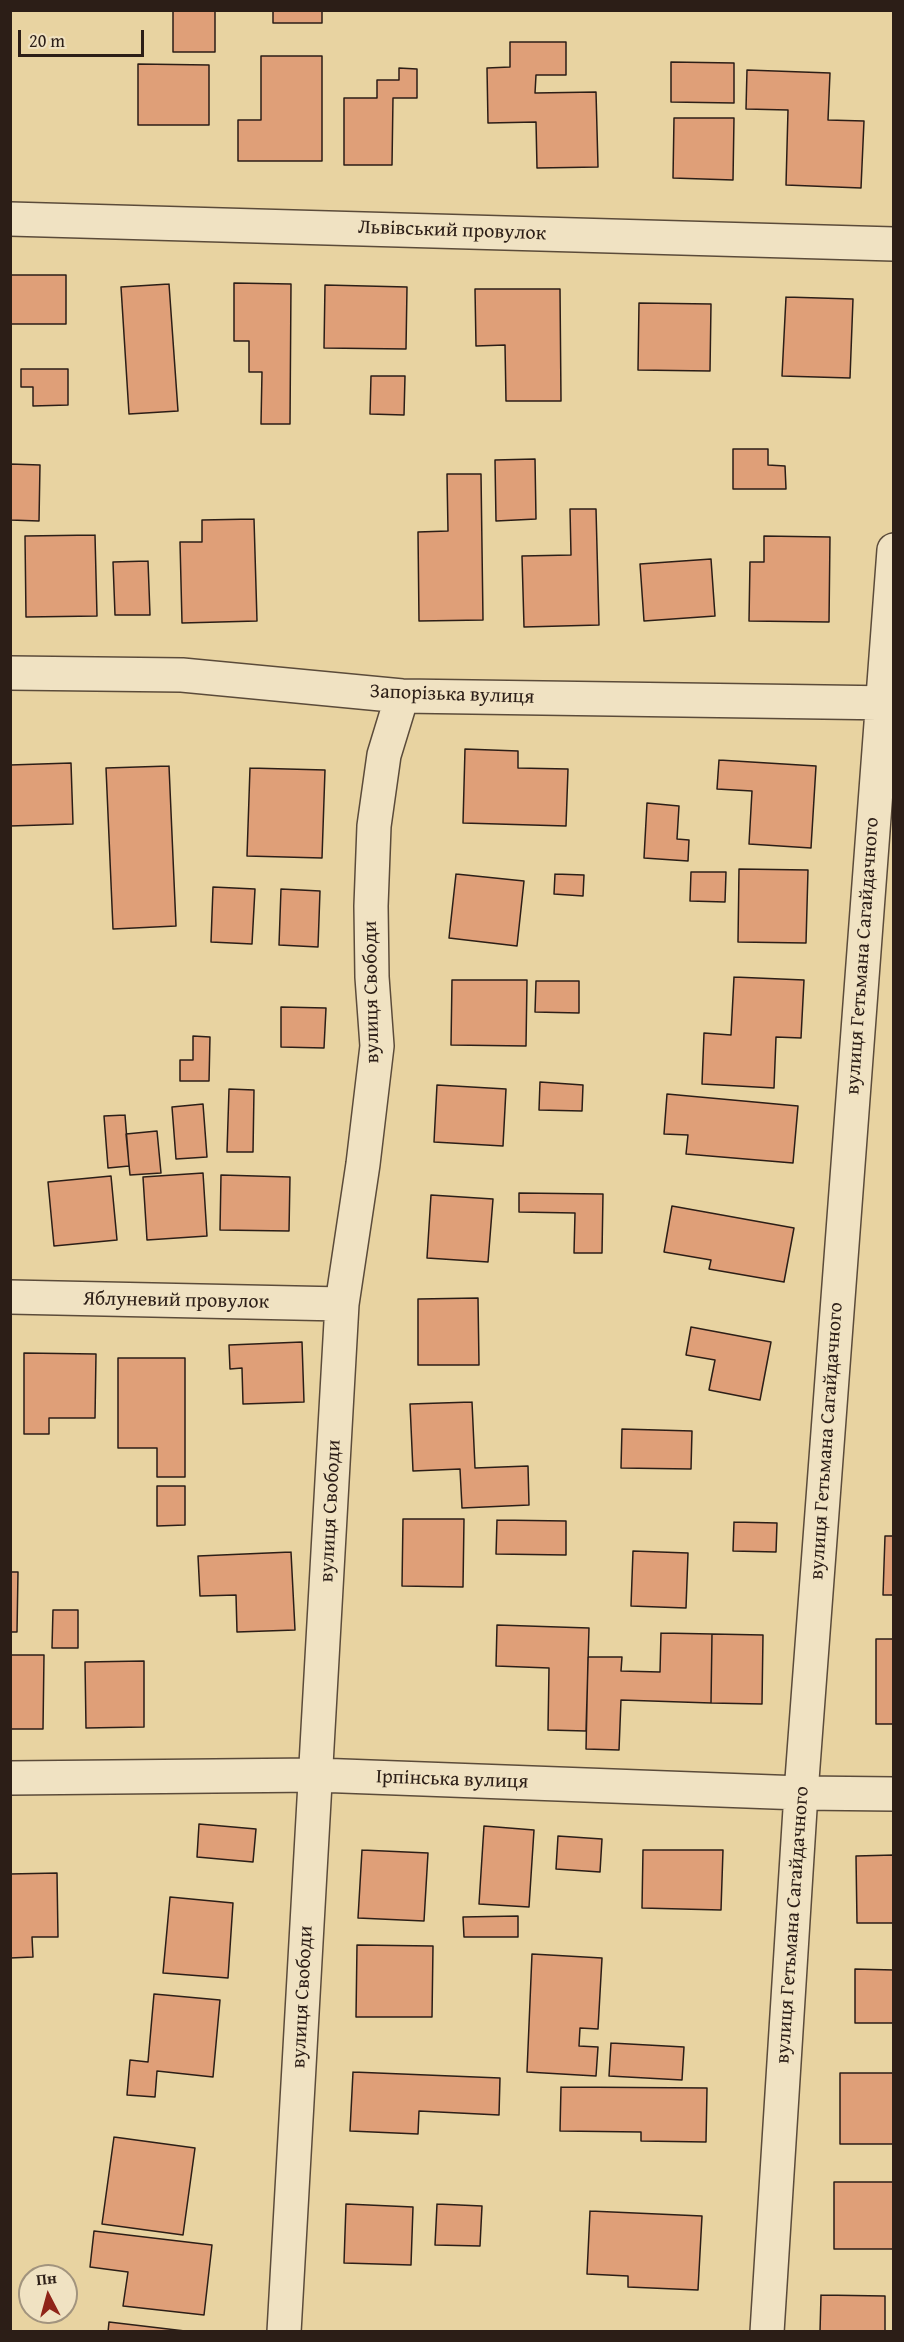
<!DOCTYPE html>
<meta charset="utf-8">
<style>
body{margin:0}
#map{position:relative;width:904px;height:2342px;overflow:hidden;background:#e8d3a1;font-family:"Gentium Book Plus",serif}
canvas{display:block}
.frame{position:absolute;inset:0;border:12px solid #2c1e17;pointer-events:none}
.north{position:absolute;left:18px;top:2264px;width:60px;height:60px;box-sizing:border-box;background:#f0e2c2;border:2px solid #a2947e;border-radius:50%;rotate:354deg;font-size:16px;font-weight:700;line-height:24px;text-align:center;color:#2c1e17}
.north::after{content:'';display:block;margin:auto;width:21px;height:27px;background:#8f2418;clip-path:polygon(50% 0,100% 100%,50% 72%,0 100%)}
.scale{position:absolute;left:18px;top:30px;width:126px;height:27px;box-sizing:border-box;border:3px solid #2c1e17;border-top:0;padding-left:8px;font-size:18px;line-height:21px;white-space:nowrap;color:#2c1e17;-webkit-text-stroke:4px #f0e2c2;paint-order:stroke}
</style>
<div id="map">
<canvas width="904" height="2342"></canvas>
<div class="frame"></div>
<div class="north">Пн</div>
<div class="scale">20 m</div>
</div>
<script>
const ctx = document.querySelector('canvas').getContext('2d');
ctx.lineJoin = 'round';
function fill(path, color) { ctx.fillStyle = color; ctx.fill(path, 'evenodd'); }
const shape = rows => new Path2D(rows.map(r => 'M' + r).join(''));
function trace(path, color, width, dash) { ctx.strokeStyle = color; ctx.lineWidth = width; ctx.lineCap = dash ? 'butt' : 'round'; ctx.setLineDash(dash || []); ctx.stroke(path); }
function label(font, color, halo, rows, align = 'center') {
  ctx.font = font + ' "Gentium Book Plus",serif'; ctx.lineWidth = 6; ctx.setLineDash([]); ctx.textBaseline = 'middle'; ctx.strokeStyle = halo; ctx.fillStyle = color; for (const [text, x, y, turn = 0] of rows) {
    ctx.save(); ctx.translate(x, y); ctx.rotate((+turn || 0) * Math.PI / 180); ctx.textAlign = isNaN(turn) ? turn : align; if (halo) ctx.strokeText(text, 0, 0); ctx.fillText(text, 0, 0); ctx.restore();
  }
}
const building = shape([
 [173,10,215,10,215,52,173,52,173,10],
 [273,10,322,10,322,23,273,23,273,10],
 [510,42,566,42,566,75,536,75,535,93,596,92,598,167,537,168,536,122,488,123,487,68,510,67,510,42],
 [261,56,322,56,322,161,238,161,238,120,261,120,261,56],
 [671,62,734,63,734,103,671,102,671,62],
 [138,64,209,65,209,125,138,125,138,64],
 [399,68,417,69,417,98,393,98,392,165,344,165,344,98,377,98,377,80,399,80,399,68],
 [747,70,830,73,828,120,864,121,861,188,786,185,788,110,746,109,747,70],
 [674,118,734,118,733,180,673,178,674,118],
 [10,275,66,275,66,324,10,324,10,275],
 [234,283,291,284,290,424,261,424,262,372,249,372,249,341,234,341,234,283],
 [169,284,178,411,129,414,121,287,169,284],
 [325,285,407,287,406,349,324,348,325,285],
 [475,289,560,289,561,401,506,401,505,345,476,346,475,289],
 [786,297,853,299,850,378,782,376,786,297],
 [639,303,711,304,710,371,638,370,639,303],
 [21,369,68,369,68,405,33,406,33,387,21,387,21,369],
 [371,376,405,376,404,415,370,414,371,376],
 [733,449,768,449,768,465,785,466,786,489,733,489,733,449],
 [535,459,536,519,496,521,495,460,535,459],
 [10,464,40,465,39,521,10,520,10,464],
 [447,474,481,474,483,620,419,621,418,532,448,531,447,474],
 [570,509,596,509,599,625,524,627,522,556,571,555,570,509],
 [254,519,257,621,182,623,180,542,202,542,202,520,254,519],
 [95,535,97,616,26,617,25,536,95,535],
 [764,536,830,537,829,622,749,621,750,562,764,562,764,536],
 [711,559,715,616,644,621,640,564,711,559],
 [148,561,150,615,115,615,113,562,148,561],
 [465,749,518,751,518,768,568,769,566,826,463,823,465,749],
 [719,760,816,766,811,848,749,844,752,791,717,789,719,760],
 [71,763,73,824,10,826,10,765,71,763],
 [169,766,176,926,113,929,106,768,169,766],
 [250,768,325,770,322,858,247,856,250,768],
 [647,803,679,806,677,839,689,840,688,861,644,858,647,803],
 [739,869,808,870,806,943,738,942,739,869],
 [691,872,726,872,725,902,690,901,691,872],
 [456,874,524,881,517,946,449,938,456,874],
 [555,874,584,875,583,896,554,894,555,874],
 [213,887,255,889,252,944,211,942,213,887],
 [281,889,320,891,318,947,279,945,281,889],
 [734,977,804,980,801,1038,776,1037,774,1088,702,1084,704,1033,731,1035,734,977],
 [452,980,527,980,526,1046,451,1045,452,980],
 [536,981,579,981,579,1013,535,1012,536,981],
 [281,1007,326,1008,324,1048,281,1047,281,1007],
 [193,1036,210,1037,209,1081,180,1081,180,1060,193,1060,193,1036],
 [540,1082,583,1085,582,1111,539,1110,540,1082],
 [437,1085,506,1089,503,1146,434,1142,437,1085],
 [229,1089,254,1090,253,1152,227,1152,229,1089],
 [667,1094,798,1106,793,1163,686,1154,688,1135,664,1134,667,1094],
 [203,1104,207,1157,176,1159,172,1107,203,1104],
 [125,1115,129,1166,108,1168,104,1116,125,1115],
 [157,1131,161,1173,130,1175,126,1134,157,1131],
 [203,1173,207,1236,147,1240,143,1177,203,1173],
 [221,1175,290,1177,289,1231,220,1230,221,1175],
 [111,1176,117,1240,54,1246,48,1182,111,1176],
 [519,1193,603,1194,602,1253,574,1253,575,1213,519,1212,519,1193],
 [431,1195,493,1199,488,1262,427,1258,431,1195],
 [672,1206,794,1228,784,1282,709,1269,711,1260,664,1252,672,1206],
 [478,1298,479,1365,418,1365,418,1299,478,1298],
 [691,1327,771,1342,760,1400,709,1390,715,1360,686,1355,691,1327],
 [302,1342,304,1402,243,1404,242,1368,230,1369,229,1345,302,1342],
 [24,1353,96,1354,95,1418,49,1418,49,1434,24,1434,24,1353],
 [118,1358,185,1358,185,1477,157,1477,157,1448,118,1448,118,1358],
 [472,1402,475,1468,528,1466,529,1505,462,1508,460,1469,413,1471,410,1404,472,1402],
 [622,1429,692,1431,691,1469,621,1468,622,1429],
 [157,1486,185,1486,185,1525,157,1526,157,1486],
 [403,1519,464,1519,463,1587,402,1586,403,1519],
 [497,1520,566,1521,566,1555,496,1554,497,1520],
 [734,1522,777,1523,776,1552,733,1551,734,1522],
 [885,1536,894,1536,894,1595,883,1595,885,1536],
 [633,1551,688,1553,686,1608,631,1606,633,1551],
 [291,1552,295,1630,237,1632,236,1595,200,1596,198,1556,291,1552],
 [10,1572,18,1572,17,1632,10,1632,10,1572],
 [53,1610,78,1610,78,1648,52,1648,53,1610],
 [497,1625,589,1628,586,1731,548,1730,549,1668,496,1666,497,1625],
 [661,1633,712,1634,711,1703,621,1700,619,1750,586,1749,588,1657,622,1657,621,1671,660,1672,661,1633],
 [712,1634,763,1635,762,1704,711,1703,712,1634],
 [876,1639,894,1639,894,1724,876,1724,876,1639],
 [10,1655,44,1655,43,1729,10,1729,10,1655],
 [144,1661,144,1727,86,1728,85,1662,144,1661],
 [199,1824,256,1829,253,1862,197,1857,199,1824],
 [484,1826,534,1830,529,1907,479,1904,484,1826],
 [558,1836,602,1839,600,1872,556,1869,558,1836],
 [362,1850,428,1853,424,1921,358,1918,362,1850],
 [643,1850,723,1850,721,1910,642,1908,643,1850],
 [894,1855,894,1923,857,1923,856,1856,894,1855],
 [57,1873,58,1937,32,1937,33,1957,10,1958,10,1874,57,1873],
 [170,1897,233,1903,228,1978,163,1973,170,1897],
 [518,1916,518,1937,464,1937,463,1917,518,1916],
 [357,1945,433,1946,432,2017,356,2017,357,1945],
 [532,1954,602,1958,598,2029,580,2028,579,2046,598,2047,596,2076,527,2072,532,1954],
 [855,1969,894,1970,894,2023,855,2023,855,1969],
 [154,1994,220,2000,213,2077,157,2071,155,2097,127,2095,130,2060,148,2062,154,1994],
 [611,2043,684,2047,682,2080,609,2076,611,2043],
 [353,2072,500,2078,499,2115,419,2111,418,2134,350,2131,353,2072],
 [840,2073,894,2073,894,2144,840,2144,840,2073],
 [561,2087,707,2088,706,2142,641,2141,641,2132,560,2131,561,2087],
 [114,2137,195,2148,183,2235,102,2224,114,2137],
 [834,2182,894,2182,894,2249,834,2249,834,2182],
 [346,2204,413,2207,411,2265,344,2263,346,2204],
 [437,2204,482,2206,480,2246,435,2245,437,2204],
 [590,2211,702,2216,698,2290,628,2287,628,2276,587,2274,590,2211],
 [94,2231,212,2245,204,2315,123,2306,128,2272,90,2267,94,2231],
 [821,2295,885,2296,885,2332,820,2332,821,2295],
 [109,2322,185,2331,185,2332,108,2332,109,2322]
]);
fill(building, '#df9f78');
trace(building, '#2c1e17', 1.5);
const minor = shape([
 [10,219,894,244],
 [10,673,182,675,402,696,894,703],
 [10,1297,342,1304],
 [10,1778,316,1775,801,1793,894,1794],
 [284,2332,342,1304,363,1164,377,1046,372,977,371,906,374,826,384,755,402,696],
 [767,2332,801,1793,894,550]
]);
trace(minor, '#5b4b3a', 36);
trace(minor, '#f0e2c2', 33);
label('20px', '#2c1e17', '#f0e2c2', [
 ["Львівський провулок",452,231,2],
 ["Запорізька вулиця",452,695,2],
 ["вулиця Гетьмана Сагайдачного",863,956,-86],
 ["вулиця Свободи",372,992,-91],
 ["Яблуневий провулок",176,1301,1],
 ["вулиця Гетьмана Сагайдачного",827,1441,-86],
 ["вулиця Свободи",331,1511,-87],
 ["Ірпінська вулиця",452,1780,2],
 ["вулиця Гетьмана Сагайдачного",793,1925,-86],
 ["вулиця Свободи",303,1997,-87]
]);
</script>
